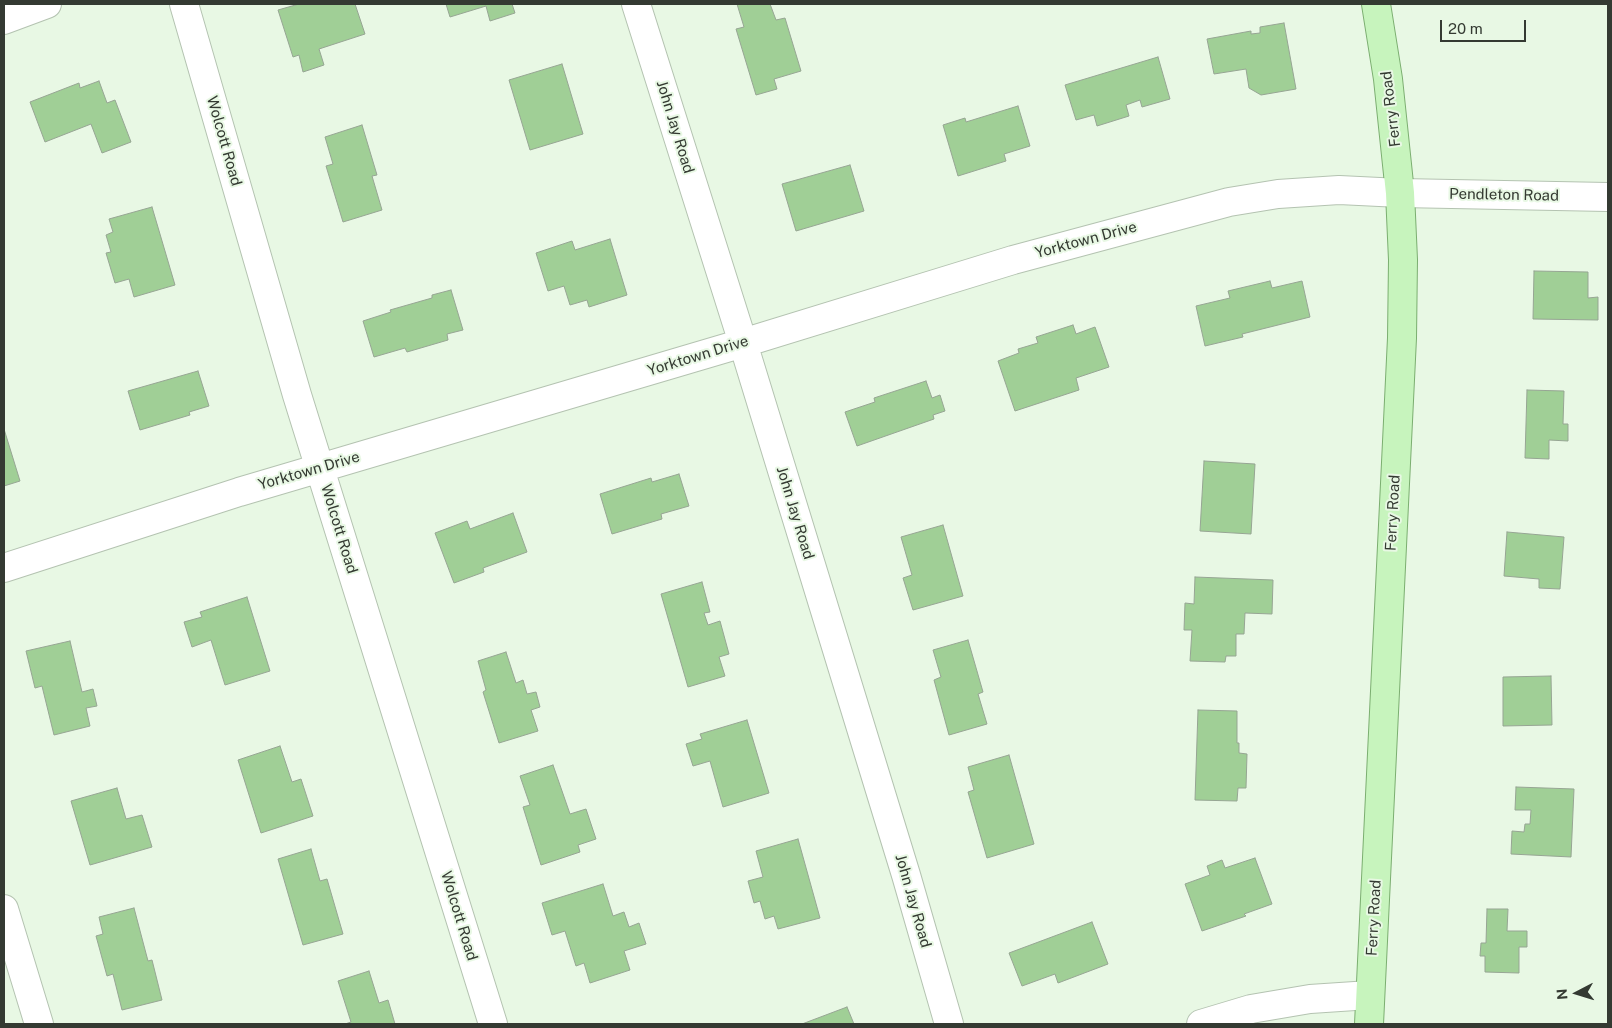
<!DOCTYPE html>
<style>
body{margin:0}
#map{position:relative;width:1612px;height:1028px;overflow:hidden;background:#e8f8e4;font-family:"Public Sans",sans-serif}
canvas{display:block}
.frame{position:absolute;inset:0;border:5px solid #343a32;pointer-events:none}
.north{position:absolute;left:1552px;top:968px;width:50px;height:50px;-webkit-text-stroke:4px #e8f8e4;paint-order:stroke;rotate:265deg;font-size:14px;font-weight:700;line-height:20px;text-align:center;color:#343a32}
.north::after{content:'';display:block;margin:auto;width:18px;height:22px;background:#343a32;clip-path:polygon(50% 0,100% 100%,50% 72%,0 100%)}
.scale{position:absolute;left:1440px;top:20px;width:86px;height:22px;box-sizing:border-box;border:2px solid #343a32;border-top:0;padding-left:6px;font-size:15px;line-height:18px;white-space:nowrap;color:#343a32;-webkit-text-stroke:4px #e8f8e4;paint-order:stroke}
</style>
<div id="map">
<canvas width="1612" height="1028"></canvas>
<div class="frame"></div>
<div class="north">N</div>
<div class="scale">20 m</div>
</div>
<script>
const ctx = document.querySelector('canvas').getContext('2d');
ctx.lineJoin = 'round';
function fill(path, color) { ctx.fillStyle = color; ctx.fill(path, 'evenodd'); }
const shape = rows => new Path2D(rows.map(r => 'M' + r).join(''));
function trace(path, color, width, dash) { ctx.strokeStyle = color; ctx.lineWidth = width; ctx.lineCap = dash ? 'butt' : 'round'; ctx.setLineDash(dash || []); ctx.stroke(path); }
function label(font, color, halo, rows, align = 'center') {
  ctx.font = font + ' "Public Sans",sans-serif'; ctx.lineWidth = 4; ctx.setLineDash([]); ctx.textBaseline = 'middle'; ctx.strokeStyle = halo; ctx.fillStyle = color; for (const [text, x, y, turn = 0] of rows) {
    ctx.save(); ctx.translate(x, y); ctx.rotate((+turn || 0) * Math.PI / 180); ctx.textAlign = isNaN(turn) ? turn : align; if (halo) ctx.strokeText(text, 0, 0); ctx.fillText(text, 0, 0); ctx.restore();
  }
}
const building = shape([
 [299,4,355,4,365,34,319,49,324,65,303,72,299,55,293,57,278,10,299,4],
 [446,4,512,4,515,13,490,21,486,6,450,17,446,4],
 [737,4,770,4,776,20,785,18,801,71,774,79,777,89,756,95,736,29,744,27,737,4],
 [1284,23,1296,89,1261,95,1249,88,1246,69,1214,74,1207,39,1251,31,1251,34,1260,33,1260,27,1284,23],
 [1158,57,1170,99,1142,107,1140,100,1126,105,1129,116,1097,126,1094,115,1076,120,1065,85,1158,57],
 [562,64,583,134,530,150,509,80,562,64],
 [99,81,107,103,115,100,131,142,102,153,91,124,45,142,30,102,79,83,80,88,99,81],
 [1018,106,1030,146,1004,154,1006,161,958,176,943,125,965,118,966,122,1018,106],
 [362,125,377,175,372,176,382,210,343,222,326,166,333,164,325,137,362,125],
 [850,165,864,211,796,231,782,184,850,165],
 [152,207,175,285,134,297,129,279,115,283,106,253,111,252,106,235,113,232,109,219,152,207],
 [610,239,627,295,589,307,587,300,570,305,564,286,548,291,536,253,572,241,575,250,610,239],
 [1534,271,1588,272,1588,298,1598,297,1598,320,1533,319,1534,271],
 [1270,281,1272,288,1302,281,1310,317,1242,334,1243,337,1205,346,1196,306,1230,298,1228,291,1270,281],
 [451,290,463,330,447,334,448,340,407,352,405,348,374,357,363,321,391,312,390,310,432,298,432,295,451,290],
 [1073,325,1076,334,1095,327,1109,367,1076,378,1079,390,1015,411,998,361,1019,353,1018,349,1038,343,1036,337,1073,325],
 [198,371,209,406,189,412,190,415,140,430,128,391,198,371],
 [926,381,932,398,940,395,945,411,933,415,934,419,857,446,845,412,875,402,874,398,926,381],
 [1527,390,1564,391,1563,424,1568,424,1568,441,1549,440,1549,459,1525,458,1527,390],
 [4,429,20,481,4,486,4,429],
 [1204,461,1255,464,1251,534,1200,531,1204,461],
 [679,474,689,506,661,514,662,519,612,534,600,494,651,478,652,482,679,474],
 [513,513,527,552,483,568,484,572,454,583,435,533,467,521,470,529,513,513],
 [943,525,963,596,913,610,903,578,912,575,901,537,943,525],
 [1507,532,1564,537,1560,589,1539,588,1539,579,1504,576,1507,532],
 [1195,577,1273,580,1272,614,1245,613,1244,634,1236,634,1236,656,1226,656,1225,662,1190,661,1192,630,1184,630,1185,603,1194,604,1195,577],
 [702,582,710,612,704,613,708,625,720,621,729,654,719,657,725,676,688,687,661,594,702,582],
 [247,597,270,671,225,685,211,640,192,647,184,622,202,617,200,612,247,597],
 [968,640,983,692,978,694,987,724,949,735,934,680,941,677,933,650,968,640],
 [70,641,82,692,93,689,97,706,86,708,90,726,54,735,42,686,35,688,26,651,70,641],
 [506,652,516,683,523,680,527,694,536,692,540,707,531,710,538,731,499,743,483,692,486,690,478,661,506,652],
 [1551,676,1552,725,1503,726,1503,677,1551,676],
 [1198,710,1237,711,1237,743,1239,743,1239,753,1247,754,1246,788,1238,788,1237,801,1195,800,1198,710],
 [747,720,769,793,723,807,710,761,693,766,686,744,702,739,700,734,747,720],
 [280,746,292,782,301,779,313,816,261,833,238,760,280,746],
 [1009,755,1034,844,987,858,968,792,974,790,968,767,1009,755],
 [553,765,570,814,586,809,596,839,578,845,580,852,541,865,523,807,530,805,520,776,553,765],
 [1516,787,1574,789,1571,857,1511,854,1512,831,1524,832,1525,824,1530,824,1531,810,1515,810,1516,787],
 [117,788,126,819,142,815,152,847,90,865,71,801,117,788],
 [798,839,820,918,778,929,774,916,765,919,760,901,754,903,748,881,763,877,756,851,798,839],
 [311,849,320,881,327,879,343,934,303,945,278,859,311,849],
 [1255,858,1272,904,1244,914,1246,916,1202,931,1185,884,1210,875,1207,866,1222,860,1225,868,1255,858],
 [603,884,613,916,624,912,629,927,639,923,646,944,624,951,630,970,590,983,584,963,576,966,565,931,552,935,542,903,603,884],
 [134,908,148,961,152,960,162,1000,122,1010,113,974,107,976,96,936,103,934,99,917,134,908],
 [1487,909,1508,909,1507,931,1527,931,1527,947,1519,947,1519,973,1485,972,1485,956,1480,956,1481,943,1486,943,1487,909],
 [1092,922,1108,964,1058,983,1055,974,1022,986,1009,953,1092,922],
 [369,971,379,1003,388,1000,395,1024,345,1024,351,1022,338,981,369,971],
 [847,1007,854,1024,802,1024,847,1007]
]);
fill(building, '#a0cf96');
trace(building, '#96a593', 1);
const minor = shape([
 [184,4,297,395,493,1024],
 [636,4,743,343,906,875,949,1024],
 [4,20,47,4],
 [4,568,239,492,743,343,1013,260,1229,202,1278,194,1339,190,1400,193,1608,197],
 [4,909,39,1024],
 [1201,1024,1251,1009,1310,999,1370,995]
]);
const major = shape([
 [1369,1024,1402,338,1403,260,1400,193,1388,79,1376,4]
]);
trace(minor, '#b4c3b1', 30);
trace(major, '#7bae70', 30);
trace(minor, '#fff', 28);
trace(major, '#c7f4bd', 28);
label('15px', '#343a32', '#e8f8e4', [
 ["Ferry Road",1391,109,-97],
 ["John Jay Road",675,127,73],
 ["Wolcott Road",224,141,74],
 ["Pendleton Road",1504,195,1],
 ["Yorktown Drive",1086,240,-15],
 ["Yorktown Drive",698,356,-17],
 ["Yorktown Drive",309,471,-16],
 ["John Jay Road",795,513,73],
 ["Ferry Road",1393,513,-87],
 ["Wolcott Road",339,529,73],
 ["John Jay Road",913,901,74],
 ["Wolcott Road",459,916,73],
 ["Ferry Road",1374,918,-87]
]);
</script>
